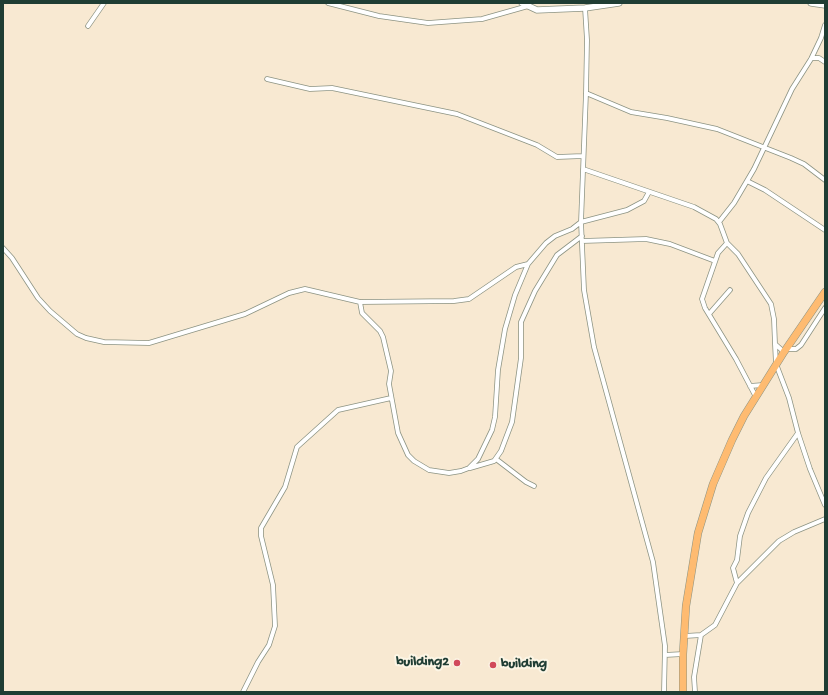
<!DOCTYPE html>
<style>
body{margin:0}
#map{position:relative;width:828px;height:695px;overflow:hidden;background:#f8e9d2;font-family:"Gochi Hand",sans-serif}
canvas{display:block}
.frame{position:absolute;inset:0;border:4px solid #1f3d34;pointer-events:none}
</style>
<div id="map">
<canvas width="828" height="695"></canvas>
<div class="frame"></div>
</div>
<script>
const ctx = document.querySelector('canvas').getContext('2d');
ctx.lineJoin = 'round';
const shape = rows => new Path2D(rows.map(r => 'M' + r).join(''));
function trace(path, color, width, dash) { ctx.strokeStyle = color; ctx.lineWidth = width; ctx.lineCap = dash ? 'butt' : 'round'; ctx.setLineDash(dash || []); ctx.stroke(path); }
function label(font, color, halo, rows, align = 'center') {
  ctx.font = font + ' "Gochi Hand",sans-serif'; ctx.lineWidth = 4; ctx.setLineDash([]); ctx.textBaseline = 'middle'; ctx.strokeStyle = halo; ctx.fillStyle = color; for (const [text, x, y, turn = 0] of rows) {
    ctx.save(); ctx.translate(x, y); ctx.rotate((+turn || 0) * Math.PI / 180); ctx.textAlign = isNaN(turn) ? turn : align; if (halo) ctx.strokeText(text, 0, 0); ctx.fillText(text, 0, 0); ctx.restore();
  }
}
const minor = shape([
 [328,3,379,16,428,23,482,19,528,6],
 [585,8,587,40,586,93,581,222,584,290,594,347,653,562,665,646,664,692],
 [88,26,104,3],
 [812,58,819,58,825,62],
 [267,79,310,89,332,88,457,114,537,145,557,157,583,156],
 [586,93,631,112,667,118,717,129,791,158,804,164,825,180],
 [583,169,694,207,716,219,720,224,727,243,738,254,771,304,774,319,775,344,784,352],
 [747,181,765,190,825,230],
 [719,222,734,203,754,169,792,89,811,59,821,38,825,25],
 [582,241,646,239,670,244,715,261],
 [727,243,718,253,702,299,705,308,736,359,756,397],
 [3,248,12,258,38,298,50,311,77,334,86,338,104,342,149,343,245,314,289,293,305,289,360,302,454,301,469,299,516,267,528,264,546,243,555,236,572,229,581,222,627,210,644,201,649,192],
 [360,302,362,313,380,331,383,337,391,371,389,384,398,433,408,455,414,461,429,470,449,473,461,471,469,468,478,459,492,430,495,417,498,370,505,329,515,295,528,264],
 [709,314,730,290],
 [775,344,776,364,789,398,798,433,810,469,825,505],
 [786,349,796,349,801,345,825,308],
 [750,386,763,385],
 [496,459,526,482,534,486],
 [470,468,494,461,501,451,512,422,521,358,521,322,535,291,557,255,582,236],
 [737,583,733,568,737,560,740,536,748,513,766,478,798,433],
 [685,636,701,635,715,625,737,583,779,541,794,532,825,519],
 [665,655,683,654],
 [243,692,258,662,269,645,275,626,273,585,261,536,261,528,285,487,297,447,338,410,391,398],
 [695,692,694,677,701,635]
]);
const tertiary = shape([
 [522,3,537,10,585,8,619,3],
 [811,3,825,5]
]);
const trunk = shape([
 [683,692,683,654,686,606,698,533,713,484,732,440,744,416,784,352,825,292]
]);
trace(minor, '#8c9383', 5.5);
trace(tertiary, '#8c9383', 7);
trace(trunk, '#8c9383', 8);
trace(minor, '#fff', 4);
trace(tertiary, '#fff', 5.5);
trace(trunk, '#febb71', 7);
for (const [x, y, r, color] of [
 [457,663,4,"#d1495b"],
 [493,665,4,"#d1495b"]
]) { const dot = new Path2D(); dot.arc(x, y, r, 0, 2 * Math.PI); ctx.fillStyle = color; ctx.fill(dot); trace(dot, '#fcf5e5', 1.5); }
label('bold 14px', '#1f3d34', '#fcf5e5', [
 ["building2",449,663],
 ["building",501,665,"left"]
], 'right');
</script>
